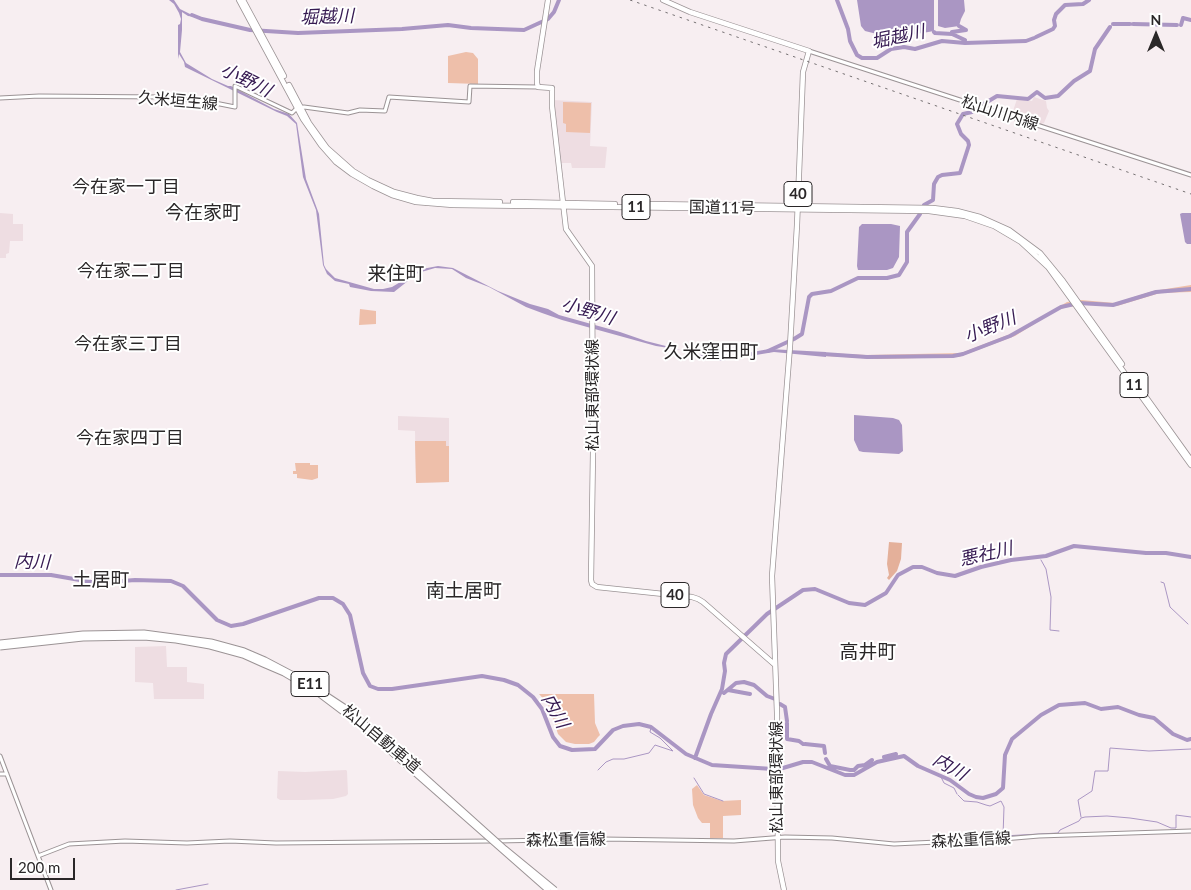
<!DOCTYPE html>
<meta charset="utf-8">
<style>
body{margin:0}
#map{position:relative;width:1191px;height:890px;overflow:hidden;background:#f7eef1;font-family:Lato,sans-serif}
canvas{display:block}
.north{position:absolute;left:1131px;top:10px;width:50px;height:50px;-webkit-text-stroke:4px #fff;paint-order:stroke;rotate:0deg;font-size:14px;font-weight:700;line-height:20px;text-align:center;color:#2a2728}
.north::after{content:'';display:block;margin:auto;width:18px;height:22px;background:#2a2728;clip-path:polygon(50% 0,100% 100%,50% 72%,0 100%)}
.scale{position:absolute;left:10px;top:858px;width:65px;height:22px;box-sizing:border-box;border:2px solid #2a2728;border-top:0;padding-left:6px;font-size:15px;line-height:18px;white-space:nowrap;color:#2a2728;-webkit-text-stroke:4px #fff;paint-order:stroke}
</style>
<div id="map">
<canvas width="1191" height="890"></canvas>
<div class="north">N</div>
<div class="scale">200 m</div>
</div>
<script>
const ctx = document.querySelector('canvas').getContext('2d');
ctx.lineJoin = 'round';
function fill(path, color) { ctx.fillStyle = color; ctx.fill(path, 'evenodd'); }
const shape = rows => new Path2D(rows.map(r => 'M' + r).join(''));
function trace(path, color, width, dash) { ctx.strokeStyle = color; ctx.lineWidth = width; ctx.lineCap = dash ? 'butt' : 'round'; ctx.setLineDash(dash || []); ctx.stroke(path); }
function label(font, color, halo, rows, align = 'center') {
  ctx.font = font + ' Lato,"Noto Sans JP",sans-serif'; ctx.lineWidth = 4; ctx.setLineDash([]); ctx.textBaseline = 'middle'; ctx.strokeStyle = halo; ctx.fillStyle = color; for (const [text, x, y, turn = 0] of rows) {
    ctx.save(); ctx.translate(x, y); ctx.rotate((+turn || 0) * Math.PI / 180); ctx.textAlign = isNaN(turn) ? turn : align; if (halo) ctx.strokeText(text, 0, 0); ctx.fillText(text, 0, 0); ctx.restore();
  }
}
fill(shape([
 [1034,97,1046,101,1047,108,1049,111,1044,123,1041,124,1012,114,1017,99,1032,101],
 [553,100,592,102,590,146,607,147,605,168,572,168,571,163,560,163],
 [0,213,13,214,13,224,23,224,23,241,10,241,9,253,6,254,6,258,0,258],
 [398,416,449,418,449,482,416,483,415,431,398,430],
 [166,646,167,667,187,667,187,682,204,684,204,699,154,699,153,683,135,682,135,647],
 [346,770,347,771,348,794,346,796,333,799,304,800,280,800,277,798,278,771,305,772]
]), '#eedde2');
fill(shape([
 [466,52,473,53,478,59,478,84,448,83,448,56],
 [563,102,591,103,590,133,566,132,566,124,563,123],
 [1191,285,1191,292,1160,293,1117,306,1084,305,1067,307,1055,311,1015,336,959,357,878,359,826,356,826,353,866,355,961,353,1018,331,1067,302,1081,300,1115,303,1153,291],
 [360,309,376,311,376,324,359,325],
 [415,441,446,441,446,446,449,446,449,482,416,483],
 [295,463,310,463,310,465,318,465,318,478,312,480,297,478,297,474,293,474,293,471,296,471],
 [539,694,594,694,595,723,600,735,598,737,594,742,589,744,575,744,566,742,558,734,548,704],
 [697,785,704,795,722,801,741,800,741,815,723,816,723,838,710,838,710,823,702,823,698,818,693,805,692,789]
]), '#eebfaa');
fill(shape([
 [889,542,902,543,901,559,897,571,889,580,887,578,889,575,887,564]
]), '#e4b09a');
fill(shape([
 [169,0,174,0,180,9,196,17,188,16,182,12,182,30,180,52,186,63,212,79,228,86,231,86,274,109,289,114,297,123,306,179,319,214,324,265,326,269,335,278,374,289,383,289,392,287,422,269,438,266,453,268,498,291,530,304,548,309,559,315,620,332,646,341,709,357,719,358,769,349,826,352,826,357,774,352,720,361,704,359,682,350,656,346,562,320,542,313,526,307,489,287,466,278,452,269,435,268,418,273,394,292,371,291,350,287,349,284,335,281,327,274,323,265,316,210,303,177,296,124,287,116,277,112,185,67,184,62,179,54,179,59,178,54,178,25,180,24,181,19,179,13,174,4],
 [857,0,934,0,934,31,893,38,865,31,861,26],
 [938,0,964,0,965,11,961,19,959,26,945,28,938,26],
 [1182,213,1191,213,1191,244,1187,244,1185,242,1180,214],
 [862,224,891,224,900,226,899,257,893,268,887,270,858,270,857,266,859,227],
 [854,415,893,418,899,420,902,425,903,451,899,454,863,452,859,451,854,440]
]), '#aa96c3');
trace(shape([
 [1041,560,1046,569,1051,597,1050,630,1059,631],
 [1161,582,1164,583,1170,607,1188,624],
 [598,770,606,762,613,759,624,759,649,753,655,745,673,751,660,738,650,732,651,727],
 [941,777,944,783,954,788,957,794],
 [694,778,704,794,723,801],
 [958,795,964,801,977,802,986,805,990,806,1001,801,1004,807,1003,836,1058,833,1060,830,1079,821,1081,818,1085,817,1107,816,1130,818,1157,822,1171,828,1176,828,1176,815,1191,817],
 [1081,817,1078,800,1092,791,1095,771,1108,771,1110,748,1149,751,1191,749],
 [176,890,208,884]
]), '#aa96c3', 1);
trace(shape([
 [837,0,848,29,850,41,857,55,862,58,877,58,891,49,904,47,915,49,942,41,965,43,1026,41,1034,38],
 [192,15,202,19,250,30,298,33,402,29,448,25,471,28,524,30,548,19,554,12,559,0],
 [1113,24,1130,24],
 [1133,24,1177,25],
 [1181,25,1183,18,1191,20],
 [934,32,935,33,952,34,965,40],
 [952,34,952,32,966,30,959,26],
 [1036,37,1053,29,1055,26,1054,20,1056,14,1065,5,1083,4,1089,0],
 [924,205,933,200,934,184,938,177,942,175,960,173,969,145,968,141,961,134,957,124,963,114,972,112,977,108,997,96,1028,99,1037,92,1045,98,1058,96,1074,81,1090,71,1095,49,1110,27],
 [768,351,794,339,802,334,809,297,812,294,831,291,858,278,887,278,899,275,907,262,907,232,920,214],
 [823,354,867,357,953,356,963,354,1010,336,1061,307,1079,303,1113,305,1156,292,1191,289],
 [0,575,51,575,97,583,135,580,171,581,183,586,217,620,231,626,243,624,319,598,333,598,343,604,350,615,363,673,370,686,378,689,392,689,482,676,504,680,518,685,533,697,542,709,553,737,560,746,572,750,595,749,613,730,623,726,639,724,651,727,686,754,712,765,773,769,783,768,803,762,812,762,845,775,854,775,877,762,904,756,918,766,950,780,969,794,976,797,983,798,996,794,1003,788,1005,755,1012,739,1041,715,1059,705,1085,703,1101,709,1118,707,1139,715,1154,718,1173,734,1187,740,1191,739],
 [728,690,750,694],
 [724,693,736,683,744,682,754,685,767,696,775,699],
 [780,704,785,707,787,721],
 [787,723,787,739,799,741,803,744],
 [805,744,824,746,825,753],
 [884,757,896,754],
 [695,758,711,714,722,689,725,671,724,663,726,654,767,614,803,590,815,589,849,603,865,605,886,593,898,575,913,567,922,567,937,573,955,576,981,567,1011,560,1046,556,1074,546,1146,553,1166,553,1191,557],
 [826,759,830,766,850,770,854,770,858,766,865,765,872,760]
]), '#aa96c3', 4);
const secondary = shape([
 [809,51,1191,175],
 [0,98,39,96,162,97,210,102,235,107,235,86,292,113,297,108,304,107,348,113,360,110,385,111,389,97,469,102,470,86,538,87],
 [0,756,51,890],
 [0,774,7,774],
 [497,841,603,839,734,841,785,837,832,838,894,844,1003,839,1039,836,1191,831],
 [38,856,69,844,125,841,187,843,230,841,276,843,491,841]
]);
const primary = shape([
 [548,0,537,71,537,83,538,87,552,88,552,106,566,229,592,266,593,452,591,580,592,584,597,587,692,597,698,599,703,602,774,664],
 [663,0,690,12,809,51,803,72,797,225,790,346,772,576,777,713,778,861,784,890]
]);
const trunk = shape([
 [239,0,303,119,321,145,336,162,352,174,373,186,392,195,416,202,453,205,929,211,965,216,994,226,1021,242,1048,267,1191,465],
 [243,0,284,76],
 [289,85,309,123,327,148,353,171,368,180,394,192,417,198,433,201,500,202],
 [513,202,615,204],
 [648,204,933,208,957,211,980,217,1009,230,1040,253,1063,281,1122,364],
 [1143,393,1191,460]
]);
trace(secondary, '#9b9395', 5);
trace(primary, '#9b9395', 6);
trace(trunk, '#9b9395', 6);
trace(secondary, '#fff', 3);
trace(primary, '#fff', 4.5);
trace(trunk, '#fff', 4.5);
trace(shape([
 [630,0,1191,194]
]), '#757072', 1, [2.5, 5]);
const motorwayBridge = shape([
 [0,643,83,634,144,633,211,642,244,651,265,660,303,680,344,707,386,742,505,849,555,890],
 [0,647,83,638,144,637,176,640,210,646,243,655,263,664,284,673,318,693,363,727,548,890]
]);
trace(motorwayBridge, '#9b9395', 7, []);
trace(motorwayBridge, '#fff', 5);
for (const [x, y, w] of [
 [798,194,28],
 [636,207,28],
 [1134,385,28],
 [675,595,28],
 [310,684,38]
]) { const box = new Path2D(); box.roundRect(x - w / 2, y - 12.5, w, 25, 4); ctx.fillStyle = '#fff'; ctx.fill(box); trace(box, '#2a2728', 1); }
label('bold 15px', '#2a2728', null, [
 ["40",798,194],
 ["11",636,207],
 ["11",1134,385],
 ["40",675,595],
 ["E11",310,684]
]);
label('16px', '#2a2728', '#fff', [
 ["久米垣生線",178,101,5],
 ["松山川内線",1000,113,18],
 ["国道11号",722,208,1],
 ["松山東部環状線",593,395,-90],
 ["松山自動車道",381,739,40],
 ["松山東部環状線",777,777,-90],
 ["森松重信線",566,840,-1],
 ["森松重信線",971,840,-3]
]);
label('italic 18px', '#361a52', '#fff', [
 ["堀越川",327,17,-2],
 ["堀越川",898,37,-12],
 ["小野川",246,80,26],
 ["小野川",588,311,17],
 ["小野川",990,327,-22],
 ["悪社川",986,554,-13],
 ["内川",32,562,2],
 ["内川",555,711,61],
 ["内川",950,767,30]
]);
label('18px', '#2a2728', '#fff', [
 ["今在家一丁目",126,187],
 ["今在家二丁目",131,271],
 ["今在家三丁目",128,344],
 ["今在家四丁目",130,438]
]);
label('19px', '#2a2728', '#fff', [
 ["今在家町",203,213],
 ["来住町",396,274],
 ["久米窪田町",711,352],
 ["土居町",101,580],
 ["南土居町",464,591],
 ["高井町",868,652]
]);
</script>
